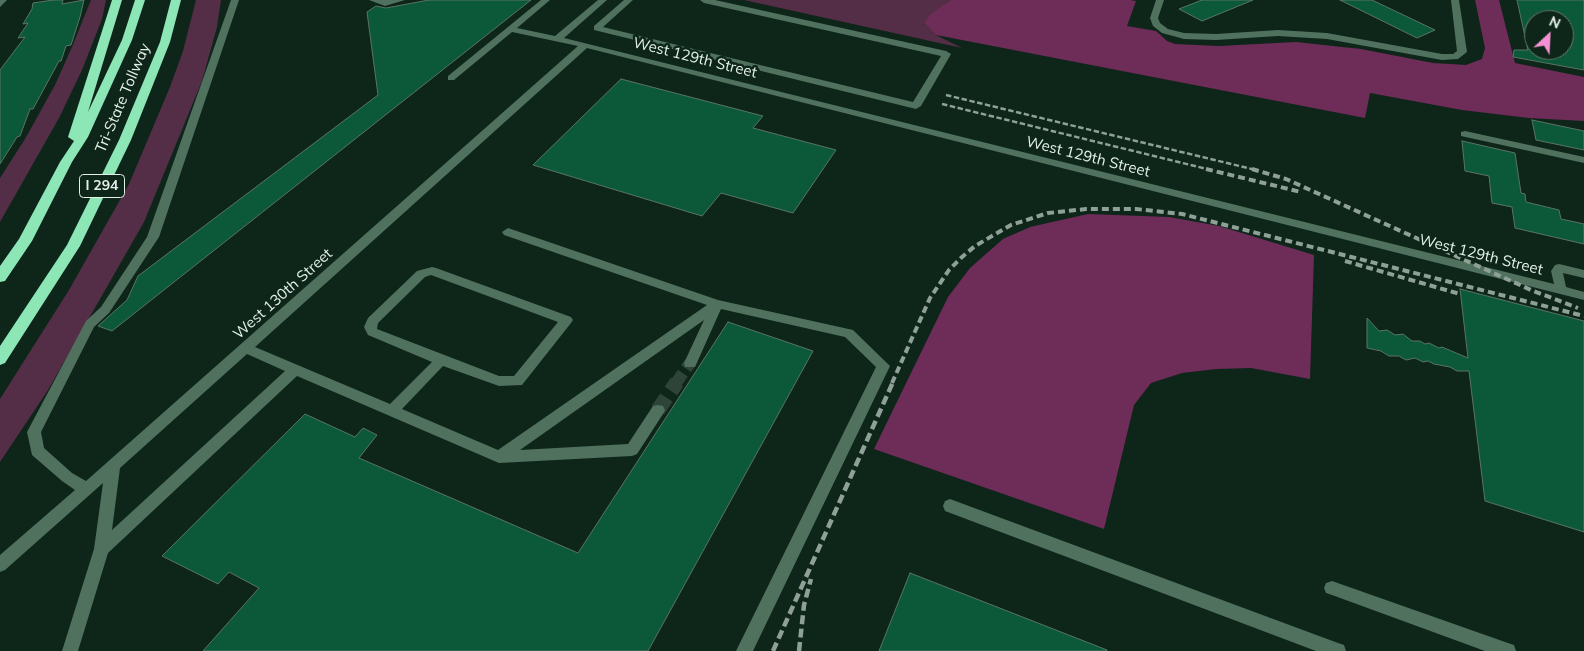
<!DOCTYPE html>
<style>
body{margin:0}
#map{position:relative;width:1584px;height:651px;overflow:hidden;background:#0e2519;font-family:Mulish,sans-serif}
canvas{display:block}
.north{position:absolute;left:1524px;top:10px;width:50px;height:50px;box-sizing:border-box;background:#0e2519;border:1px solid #63776c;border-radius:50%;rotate:25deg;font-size:14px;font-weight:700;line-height:20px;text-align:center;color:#e3f1e9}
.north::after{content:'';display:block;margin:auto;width:18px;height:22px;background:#f591d2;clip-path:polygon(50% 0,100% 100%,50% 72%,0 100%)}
</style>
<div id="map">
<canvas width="1584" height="651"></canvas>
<div class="north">N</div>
</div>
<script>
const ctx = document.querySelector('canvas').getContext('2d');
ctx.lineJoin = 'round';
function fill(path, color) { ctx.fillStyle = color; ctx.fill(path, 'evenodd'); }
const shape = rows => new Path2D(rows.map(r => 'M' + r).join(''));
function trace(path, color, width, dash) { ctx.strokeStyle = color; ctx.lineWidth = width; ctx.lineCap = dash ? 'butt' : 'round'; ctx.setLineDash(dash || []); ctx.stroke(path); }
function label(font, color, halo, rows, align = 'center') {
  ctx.font = font + ' Mulish,sans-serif'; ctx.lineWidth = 5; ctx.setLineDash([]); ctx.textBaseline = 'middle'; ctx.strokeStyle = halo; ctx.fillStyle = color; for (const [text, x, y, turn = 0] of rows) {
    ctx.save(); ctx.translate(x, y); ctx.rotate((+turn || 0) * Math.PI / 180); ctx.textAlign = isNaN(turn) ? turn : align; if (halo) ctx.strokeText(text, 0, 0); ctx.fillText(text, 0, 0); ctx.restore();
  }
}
fill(shape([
 [91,0,106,0,102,19,82,70,59,118,0,222,0,178,25,139,55,85,72,47],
 [196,0,221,0,217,27,202,81,144,222,48,390,0,462,0,399,69,290,129,184,170,87,183,51],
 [744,0,951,0,924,23,936,35,962,48]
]), '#542e47');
fill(shape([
 [951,0,1130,0,1136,1,1127,26,1156,31,1167,41,1175,44,1219,46,1296,42,1361,49,1433,63,1466,65,1482,59,1485,48,1475,0,1499,0,1515,63,1584,77,1584,121,1529,118,1462,110,1370,93,1365,118,936,35,924,23,931,14],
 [1088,214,1169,217,1219,226,1314,255,1310,379,1251,368,1216,369,1182,373,1151,383,1134,405,1104,529,874,449,948,297,970,268,1003,239,1030,227]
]), '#6e2c59');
const building = shape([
 [53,0,63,0,62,4,84,0,80,17,71,45,66,46,61,61,59,61,33,109,30,109,20,136,17,137,0,164,0,70,25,37,18,38,28,23,23,24,32,9,33,3,53,0],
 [429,0,531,0,112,331,98,326,127,300,138,276,378,95,367,12,376,6,386,8,429,0],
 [1202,0,1253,0,1202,21,1179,9,1202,0],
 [1340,0,1372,0,1435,30,1417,38,1340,0],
 [1517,0,1584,0,1584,70,1513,57,1514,50,1528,50,1517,0],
 [1534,20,1564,20,1564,50,1534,50,1534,20],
 [621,79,763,116,753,128,836,150,793,213,721,193,702,216,533,165,621,79],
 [1532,120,1584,131,1584,150,1536,140,1532,120],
 [1462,141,1515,153,1521,193,1525,194,1526,202,1559,210,1561,219,1584,224,1584,244,1515,228,1512,207,1492,203,1489,176,1465,171,1462,141],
 [1460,289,1584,321,1584,532,1485,501,1469,371,1457,371,1450,367,1434,364,1428,361,1423,362,1415,358,1406,360,1399,356,1389,356,1381,351,1367,348,1367,318,1379,331,1387,330,1395,335,1403,334,1412,341,1420,341,1425,344,1429,343,1439,348,1442,347,1468,358,1460,289],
 [728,322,813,351,648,651,203,651,259,588,229,572,218,584,162,556,305,414,355,437,363,428,377,435,359,458,578,553,728,322],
 [910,573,1107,650,1107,651,879,651,910,573]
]);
fill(building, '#0c5939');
trace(building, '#5a7465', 1);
trace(shape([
 [676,383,690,363]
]), '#2e4438', 12, [12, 5.5]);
trace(shape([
 [658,410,677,382]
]), '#2e4438', 15, [15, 8]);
fill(shape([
 [0,0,7,0,0,7,0,0],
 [231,0,239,0,159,237,109,313,94,327,41,432,44,448,72,473,86,481,578,46,512,32,454,80,448,80,448,76,541,0,550,0,517,28,555,36,598,0,607,0,564,38,1554,284,1551,271,1555,265,1559,264,1584,270,1584,278,1563,273,1566,287,1584,292,1584,300,587,48,255,347,390,404,432,362,368,335,364,327,368,318,417,271,432,267,436,268,571,317,573,320,571,323,522,385,499,386,443,366,402,409,498,450,707,305,504,235,502,232,508,228,718,300,853,330,890,366,753,651,736,651,876,367,845,337,721,309,695,367,685,367,684,363,704,320,520,450,628,444,653,406,658,405,663,406,665,410,663,414,637,454,632,456,499,463,297,376,108,553,78,651,62,651,94,549,103,483,5,570,0,572,0,555,75,490,62,481,32,455,27,432,86,321,101,307,147,237,231,0],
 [431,275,558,322,514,376,499,376,377,329,378,323,425,277,431,275],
 [247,354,285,371,112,530,120,468,247,354],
 [369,0,405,0,385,6,369,0],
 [624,0,633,0,603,27,913,102,941,56,704,3,700,0,715,0,946,51,951,54,921,106,916,109,594,30,594,26,624,0],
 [1156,0,1164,0,1158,18,1160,23,1168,29,1184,33,1216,34,1278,30,1327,33,1442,54,1453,54,1457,51,1451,0,1459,0,1467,52,1458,59,1442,60,1327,39,1278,36,1216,40,1184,39,1162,33,1153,26,1150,18,1156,0],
 [1465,131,1584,157,1584,163,1461,136,1461,132,1465,131],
 [950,499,1338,643,1344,645,1346,651,1316,651,945,511,943,506,945,501,950,499],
 [1332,581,1508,643,1514,645,1516,651,1485,651,1332,595,1326,593,1324,588,1326,583,1332,581]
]), '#4f715e');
fill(shape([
 [112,0,122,0,88,112,122,40,135,0,145,0,132,40,88,137,72,162,32,241,5,281,0,282,0,266,19,239,60,162,74,141,68,137,112,0],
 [171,0,181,0,170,42,131,140,80,246,5,363,0,365,0,346,67,245,119,140,160,42,171,0]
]), '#8ce6b6');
trace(shape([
 [946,95,1256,170],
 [942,104,1211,170]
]), '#8fa197', 2.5, [5.5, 2.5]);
trace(shape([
 [1206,169,1301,192],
 [1252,169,1286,179,1531,290,1578,308],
 [1345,261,1460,294],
 [892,383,930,298,949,270,962,257,975,246,1011,225,1048,213,1086,209,1136,209,1182,214,1584,316]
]), '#8fa197', 4, [7, 4]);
trace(shape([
 [773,651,893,382],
 [799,651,804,605,811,579]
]), '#8fa197', 4.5, [9, 4.5]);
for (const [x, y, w] of [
 [102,186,45]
]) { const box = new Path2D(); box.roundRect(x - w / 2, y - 11.5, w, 23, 4); ctx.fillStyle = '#0e2519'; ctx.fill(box); trace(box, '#e3f1e9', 1); }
label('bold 14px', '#e3f1e9', null, [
 ["I 294",102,186]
]);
label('15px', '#e3f1e9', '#0e2519', [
 ["West 129th Street",695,58,14],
 ["Tri-State Tollway",123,98,-67],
 ["West 129th Street",1088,157,14],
 ["West 129th Street",1481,255,14],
 ["West 130th Street",283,294,-42]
]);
</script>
